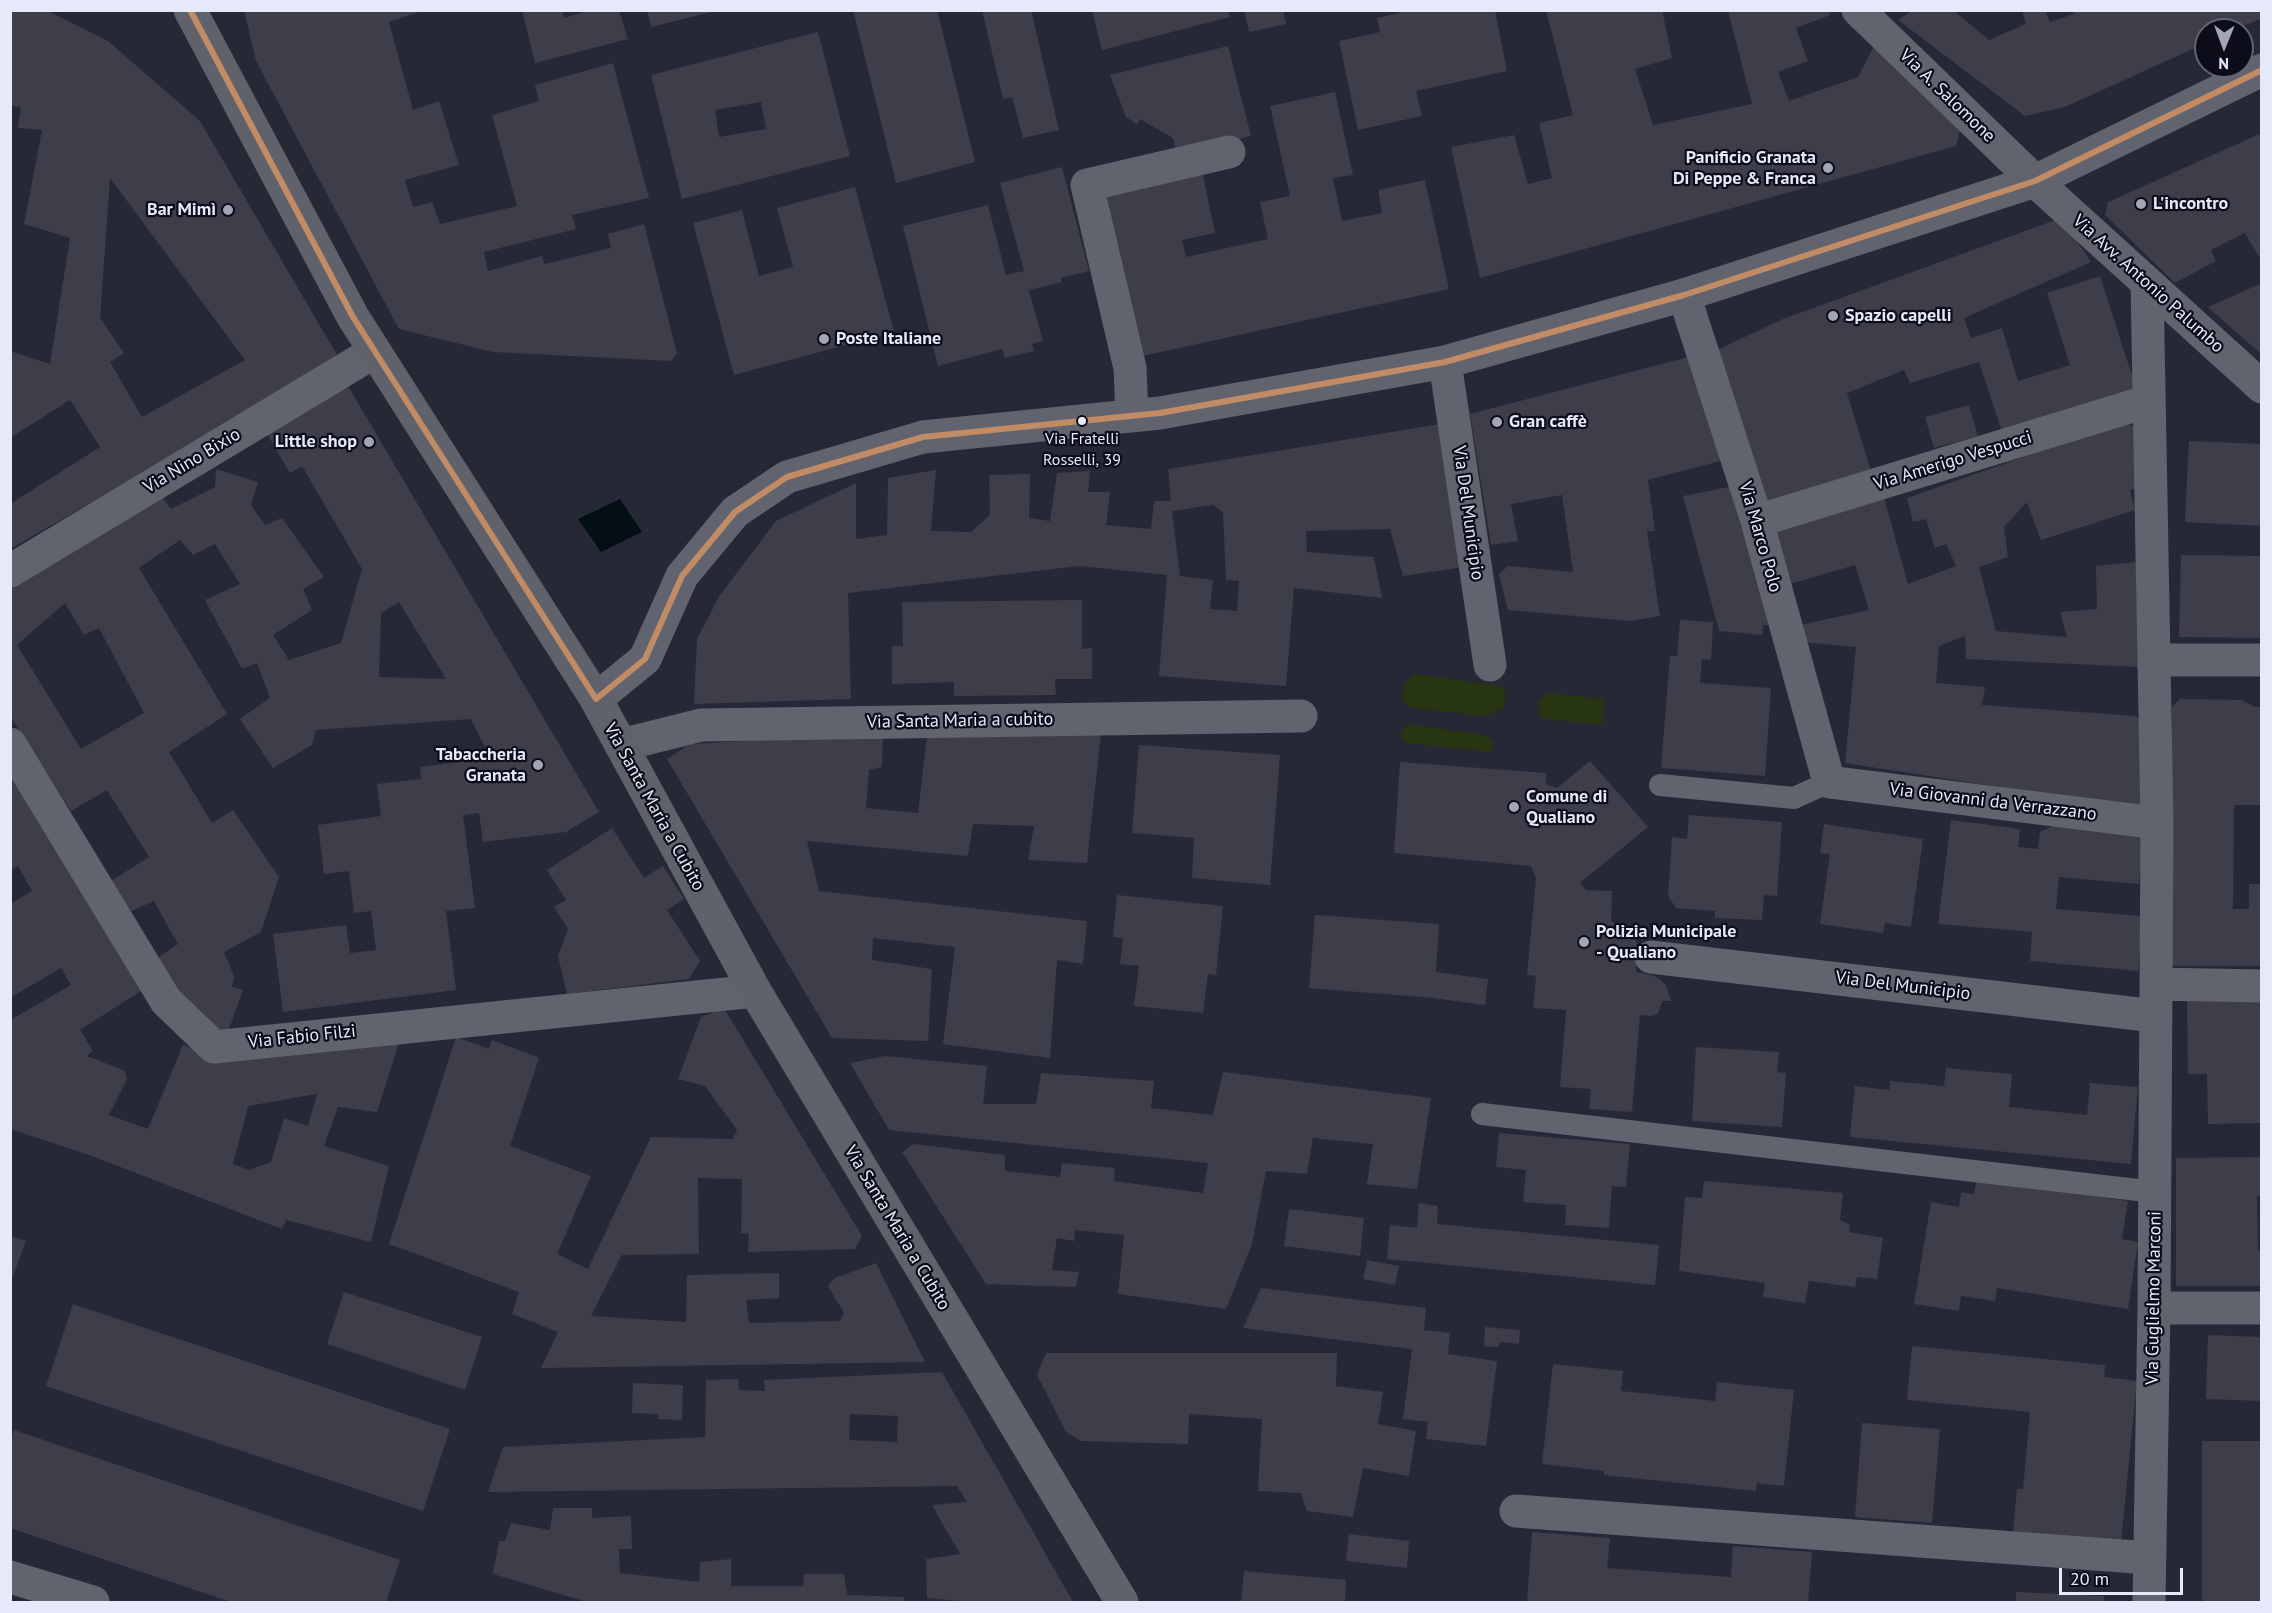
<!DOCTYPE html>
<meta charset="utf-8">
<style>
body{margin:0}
#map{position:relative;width:2272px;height:1613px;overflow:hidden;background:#262836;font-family:"PT Sans",sans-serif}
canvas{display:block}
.frame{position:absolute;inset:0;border:12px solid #e6e9fa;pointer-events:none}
.north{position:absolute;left:2194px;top:18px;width:60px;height:60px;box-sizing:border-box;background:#0c0d19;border:2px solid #636573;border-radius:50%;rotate:181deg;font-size:16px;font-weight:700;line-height:24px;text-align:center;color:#e6e9fa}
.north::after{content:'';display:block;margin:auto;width:21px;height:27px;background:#a3a5b5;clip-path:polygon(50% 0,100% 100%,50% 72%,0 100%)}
.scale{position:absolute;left:2059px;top:1568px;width:124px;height:27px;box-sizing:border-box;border:3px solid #e6e9fa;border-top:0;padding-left:8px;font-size:18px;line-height:21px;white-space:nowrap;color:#e6e9fa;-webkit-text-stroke:4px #0c0d19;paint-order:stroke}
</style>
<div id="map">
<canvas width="2272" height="1613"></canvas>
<div class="frame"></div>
<div class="north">N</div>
<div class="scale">20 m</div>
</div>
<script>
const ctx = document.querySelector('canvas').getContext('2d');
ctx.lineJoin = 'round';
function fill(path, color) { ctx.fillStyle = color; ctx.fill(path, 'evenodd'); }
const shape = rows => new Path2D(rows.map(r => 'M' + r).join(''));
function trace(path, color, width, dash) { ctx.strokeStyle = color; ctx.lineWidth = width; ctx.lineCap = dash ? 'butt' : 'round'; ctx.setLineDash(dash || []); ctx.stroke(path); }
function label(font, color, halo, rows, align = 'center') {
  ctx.font = font + ' "PT Sans",sans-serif'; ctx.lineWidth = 4.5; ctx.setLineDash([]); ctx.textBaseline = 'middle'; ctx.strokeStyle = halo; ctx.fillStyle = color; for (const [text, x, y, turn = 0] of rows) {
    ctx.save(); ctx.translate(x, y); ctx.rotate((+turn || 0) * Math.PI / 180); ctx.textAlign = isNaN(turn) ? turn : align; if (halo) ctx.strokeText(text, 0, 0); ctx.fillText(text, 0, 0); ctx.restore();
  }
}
fill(shape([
 [1414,674,1501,686,1506,694,1504,708,1487,716,1410,708,1402,699,1404,685],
 [1548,693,1605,699,1602,725,1539,718,1538,702],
 [1408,724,1485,735,1494,741,1491,752,1406,743,1399,735]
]), '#273512');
fill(shape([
 [620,499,642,532,601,552,578,519]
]), '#040f14');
fill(shape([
 [10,10,46,10,108,41,200,121,340,360,10,549,10,504,100,447,70,400,10,438,10,351,50,364,70,238,24,224,42,130,18,128,21,107,10,105],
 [110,178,245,360,142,417,110,362,124,353,100,318],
 [244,10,425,10,389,22,413,110,439,101,459,165,405,180,413,207,432,202,440,224,517,206,492,115,539,101,535,85,613,63,649,198,572,215,576,229,484,252,488,271,542,256,545,264,611,248,608,234,644,224,677,354,671,361,493,352,399,329,256,61],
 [522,10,562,10,564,18,591,10,619,10,628,39,535,63],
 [647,10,716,10,716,11,651,27],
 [853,10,937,10,975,162,896,183],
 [982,10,1031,10,1059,130,1023,138,1012,97,1003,99],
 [1092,10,1228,10,1230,17,1102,50],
 [1244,10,1283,10,1286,24,1249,32],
 [1411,10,1495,10,1507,71,1416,91,1422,116,1358,130,1339,41,1380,32,1377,18],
 [1546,10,1662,10,1672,58,1635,69,1653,125,1752,104,1728,10,1829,10,1830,15,1796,28,1808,61,1778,72,1789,101,1858,77,1876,42,1963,117,1956,146,1480,278,1451,147,1514,135,1528,184,1552,178,1539,123,1573,115],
 [1913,10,1953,10,1989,40,2026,24,2022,10,2045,10,2050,22,2074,14,2073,10,2262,10,2262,18,2234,30,2206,30,2206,43,2065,107,2025,116,1898,20],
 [818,32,850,156,682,199,651,75],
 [761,102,766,129,719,137,715,110],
 [1228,46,1251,136,1177,155,1173,138,1140,119,1137,124,1126,117,1110,75],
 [1335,92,1353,175,1333,178,1342,221,1382,213,1378,190,1425,180,1449,289,1138,357,1102,192,1202,170,1215,233,1182,240,1186,257,1268,239,1260,202,1290,196,1270,106],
 [2262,133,2262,262,2245,233,2211,250,2216,261,2175,283,2105,215,2108,202],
 [1062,167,1089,271,1061,278,1062,282,1029,290,1043,341,1032,344,1034,351,1005,358,1002,349,938,366,903,226,988,205,1006,275,1024,271,1000,183],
 [855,187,894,332,734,375,693,223,742,210,759,276,793,267,777,208],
 [2061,218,2091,262,1964,318,1971,338,2002,328,2018,381,2070,365,2047,293,2100,276,2137,391,2003,435,1979,362,1910,383,1904,370,1847,393,1871,471,1770,508,1715,351,1783,319],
 [2262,283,2262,355,2208,307],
 [1696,355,1724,460,1648,480,1655,531,1647,531,1660,616,1631,621,1508,610,1499,574,1508,566,1573,572,1562,495,1511,504,1518,541,1491,545,1470,414],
 [348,386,599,812,566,832,483,842,479,813,463,815,475,908,446,911,456,990,283,1012,273,934,346,925,350,953,376,950,371,911,354,913,349,871,324,874,318,825,381,816,377,784,421,779,420,767,482,759,489,755,471,719,316,730,312,745,273,768,240,719,270,698,257,663,242,669,205,600,240,584,215,544,193,555,180,540,139,568,227,714,169,752,212,823,233,810,279,877,261,932,224,952,234,976,232,987,243,990,227,1035,196,1023,149,964,178,944,154,901,125,914,106,884,149,857,107,790,71,811,10,716,10,586,161,495,171,509,215,487,216,469,258,482,251,505,265,525,282,518,324,577,303,589,312,610,273,635,289,660,341,643,362,569,302,466,290,473,267,434],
 [399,602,446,679,379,677,381,613],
 [65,603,84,635,99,628,144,713,81,749,17,645],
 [1969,405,1978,436,1934,448,1925,417],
 [2123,422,2137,428,2140,487,2130,490,2135,510,2041,540,2027,502,2004,527,2008,557,1979,567,1996,631,2067,637,2060,612,2097,609,2096,566,2136,562,2138,667,1966,659,1965,636,1939,646,1936,683,1985,687,1982,705,2136,716,2147,725,2141,809,1845,763,1856,647,1802,642,1800,625,1869,610,1855,565,1783,586,1767,532,1883,494,1908,584,1956,566,1946,544,1935,548,1926,519,1913,522,1907,498],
 [1440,424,1464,567,1403,576,1390,529,1306,531,1307,552,1374,557,1382,598,1294,588,1286,686,1159,676,1167,575,1079,566,848,593,851,699,694,704,697,639,720,595,776,521,856,483,856,539,887,535,888,478,936,470,931,531,971,532,990,515,989,475,1030,474,1029,518,1050,521,1057,473,1090,471,1088,492,1110,492,1106,525,1151,529,1154,501,1171,501,1168,469],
 [1213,505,1223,512,1226,580,1239,581,1237,611,1210,609,1213,580,1180,576,1172,511],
 [2189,441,2262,444,2262,526,2185,522],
 [1729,487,1772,625,1763,625,1762,635,1719,631,1683,496],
 [2181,555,2262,556,2262,638,2179,637],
 [1082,600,1082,649,1092,648,1092,679,1055,679,1056,695,954,696,954,682,892,684,892,646,903,646,902,602],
 [1680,620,1713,622,1711,660,1702,659,1700,683,1771,688,1765,776,1661,768,1670,656,1677,656],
 [2180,699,2242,700,2254,707,2262,707,2262,805,2234,805,2233,909,2249,909,2249,884,2262,884,2262,966,2171,966,2172,707],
 [1102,724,1087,863,1028,860,1034,826,973,824,968,856,807,841,819,891,1087,921,1083,964,1057,960,1050,1058,943,1044,955,947,873,938,872,960,932,969,928,1041,832,1038,667,759,690,744,883,733,882,767,869,770,866,808,918,813,928,727],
 [1139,745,1280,755,1270,885,1192,878,1194,838,1132,833],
 [1590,761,1648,827,1580,883,1586,890,1612,891,1611,921,1629,930,1638,944,1636,972,1652,975,1660,979,1666,985,1671,1001,1662,1001,1658,1014,1652,1016,1640,1015,1632,1112,1589,1109,1591,1089,1560,1087,1566,1010,1533,1008,1536,976,1527,975,1536,878,1531,866,1394,853,1400,762,1546,773,1546,784,1557,788],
 [10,769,144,989,80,1030,93,1051,87,1056,125,1071,127,1079,109,1115,148,1129,183,1045,223,1057,401,1037,377,1112,338,1107,324,1146,389,1166,371,1242,286,1220,282,1229,89,1155,10,1129,10,1016,12,1019,71,985,61,968,10,998,10,904,32,891,18,866,10,871],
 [317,1094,308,1126,284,1118,271,1162,249,1170,233,1164,248,1106],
 [1689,815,1782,822,1777,896,1764,895,1762,920,1715,918,1715,911,1676,908,1668,896,1672,837,1687,839],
 [1951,820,2020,829,2018,847,2038,849,2040,832,2055,825,2143,833,2139,884,2059,877,2056,909,2143,916,2138,971,2030,961,2032,932,1938,924],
 [1824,824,1923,839,1911,927,1885,923,1883,933,1820,924,1830,854,1820,853],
 [612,828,644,878,663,866,684,899,667,910,700,961,689,979,567,994,558,956,568,929,554,907,566,900,547,870],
 [1117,895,1223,906,1216,975,1208,974,1203,1013,1134,1006,1139,966,1120,964,1123,938,1113,937],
 [1315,915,1439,924,1436,972,1488,979,1485,1005,1433,998,1309,988],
 [2262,998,2262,1123,2208,1124,2207,1074,2188,1074,2187,999],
 [724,1008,862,1236,855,1249,748,1252,749,1234,741,1233,742,1179,698,1178,699,1254,622,1255,591,1316,686,1322,687,1275,779,1273,779,1298,746,1300,749,1323,840,1321,844,1313,828,1286,835,1278,876,1263,925,1362,541,1368,558,1332,512,1314,519,1292,389,1244,456,1037,489,1049,492,1040,539,1058,510,1146,591,1176,557,1254,588,1269,651,1137,733,1139,737,1130,705,1086,678,1079,701,1017],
 [1696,1047,1779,1052,1777,1072,1786,1073,1782,1127,1692,1121],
 [885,1056,987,1066,983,1104,1036,1104,1041,1073,1154,1081,1151,1108,1213,1115,1223,1072,1431,1098,1417,1189,1367,1184,1373,1144,1313,1138,1307,1174,1266,1171,1252,1244,1226,1309,1118,1294,1124,1235,1075,1230,1074,1241,1057,1238,1052,1270,1079,1272,1076,1287,986,1284,902,1152,913,1144,1005,1155,1005,1171,1060,1177,1062,1163,1115,1168,1114,1181,1203,1193,1208,1163,889,1130,850,1063],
 [1946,1068,2012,1074,2009,1107,2087,1115,2090,1083,2138,1087,2131,1164,1850,1137,1855,1086,1889,1090,1890,1081,1944,1086],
 [1499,1133,1630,1144,1626,1187,1612,1186,1609,1228,1565,1225,1566,1205,1523,1202,1526,1170,1496,1167],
 [2262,1157,2262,1196,2257,1196,2258,1250,2262,1250,2262,1286,2176,1286,2176,1158],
 [1977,1177,2128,1201,2122,1239,2138,1242,2128,1309,1997,1288,1995,1301,1961,1296,1959,1311,1914,1304,1931,1202,1959,1207,1961,1192,1974,1194],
 [1704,1181,1843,1193,1840,1220,1850,1225,1849,1232,1883,1238,1877,1279,1857,1277,1855,1287,1809,1281,1805,1303,1763,1297,1765,1283,1679,1271,1685,1197,1702,1198],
 [1419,1203,1438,1206,1437,1224,1659,1245,1655,1285,1387,1259,1390,1225,1417,1228],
 [1289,1209,1364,1218,1360,1256,1284,1246],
 [10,1236,26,1241,11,1282,10,1282],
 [1367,1260,1399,1266,1395,1285,1363,1279],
 [1261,1288,1426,1308,1424,1330,1450,1333,1448,1354,1497,1361,1486,1446,1426,1439,1428,1422,1403,1419,1412,1349,1243,1328],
 [344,1292,482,1337,465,1390,327,1344],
 [73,1304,450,1429,423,1511,46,1386],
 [1485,1327,1520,1330,1519,1344,1500,1342,1498,1347,1484,1346],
 [2208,1335,2262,1337,2262,1401,2206,1399],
 [1912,1346,2105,1365,2104,1377,2137,1381,2121,1543,2013,1532,2017,1489,2023,1489,2030,1412,1907,1400],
 [1046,1353,1337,1353,1336,1386,1383,1392,1378,1424,1416,1431,1409,1476,1363,1468,1353,1517,1307,1511,1301,1493,1258,1491,1262,1419,1189,1414,1188,1444,1081,1441,1066,1432,1037,1375],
 [1553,1364,1623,1371,1621,1391,1715,1401,1717,1382,1794,1390,1784,1486,1757,1483,1756,1491,1604,1475,1604,1471,1542,1464],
 [942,1372,1073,1602,959,1602,959,1601,927,1598,926,1559,960,1554,932,1505,967,1502,957,1486,488,1492,503,1447,705,1437,706,1380,738,1379,739,1390,765,1391,764,1380],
 [850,1414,898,1416,897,1442,849,1440],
 [633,1383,683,1385,682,1420,658,1419,658,1414,632,1413],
 [1862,1423,1940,1429,1932,1523,1855,1517],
 [14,1430,400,1560,386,1602,231,1602,10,1528,10,1440],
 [2202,1441,2262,1441,2262,1602,2202,1602],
 [553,1508,592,1508,592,1518,631,1516,632,1549,619,1549,620,1573,699,1582,700,1562,731,1559,731,1586,803,1586,804,1574,844,1574,847,1595,904,1597,904,1602,587,1602,493,1574,499,1541,505,1541,511,1523,550,1530],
 [1532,1532,1610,1538,1607,1568,1731,1577,1733,1546,1812,1552,1808,1602,1527,1602],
 [1349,1534,1409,1541,1407,1568,1346,1561],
 [1244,1571,1346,1580,1345,1602,1241,1602],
 [2016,1592,2104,1596,2104,1602,2016,1602]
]), '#3d3e4a');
trace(shape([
 [1660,785,1794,798,1829,782],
 [1482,1114,2155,1192]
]), '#61636e', 22);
trace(shape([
 [1445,362,1490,665]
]), '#61636e', 33);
trace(shape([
 [1858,10,2035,181,2262,387],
 [2147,283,2157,823,2154,1308,2149,1602],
 [1684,295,1757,521,1829,782,2157,823],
 [1132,415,1130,368,1087,185,1229,152],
 [1757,521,2149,401],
 [10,571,374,352],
 [2154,660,2262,660],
 [10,744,166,1001,214,1047,755,991],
 [621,745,701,725,1301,716],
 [1651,957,2155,1016],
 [2156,984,2262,986],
 [2154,1308,2262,1308],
 [1516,1511,2149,1558],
 [10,1577,93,1602]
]), '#61636e', 33);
trace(shape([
 [596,699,645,659,682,576,735,512,787,477,923,437,1160,413,1445,362,1684,295,2035,181,2262,70]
]), '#61636e', 33);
trace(shape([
 [190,10,353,317,596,699,755,991,1122,1602]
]), '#5f626a', 33);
trace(shape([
 [190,10,353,317,596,699,645,659,682,576,735,512,787,477,923,437,1160,413,1445,362,1684,295,2035,181,2262,70]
]), '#c18c65', 6);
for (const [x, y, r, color] of [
 [1828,168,6,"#a3a5b5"],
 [2141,204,6,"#a3a5b5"],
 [228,210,6,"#a3a5b5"],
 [1833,316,6,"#a3a5b5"],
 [824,339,6,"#a3a5b5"],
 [1082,421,5,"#e6e9fa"],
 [1497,422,6,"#a3a5b5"],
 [369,442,6,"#a3a5b5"],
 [538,765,6,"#a3a5b5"],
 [1514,807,6,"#a3a5b5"],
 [1584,942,6,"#a3a5b5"]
]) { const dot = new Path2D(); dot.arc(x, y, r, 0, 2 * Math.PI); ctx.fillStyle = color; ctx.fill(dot); trace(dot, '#0c0d19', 2); }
label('16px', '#e6e9fa', '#0c0d19', [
 ["Via Fratelli",1082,439],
 ["Rosselli, 39",1082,460]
]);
label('18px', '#e6e9fa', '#0c0d19', [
 ["Via A. Salomone",1947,96,44],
 ["Via Avv. Antonio Palumbo",2148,284,42],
 ["Via Nino Bixio",192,461,-31],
 ["Via Amerigo Vespucci",1953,461,-17],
 ["Via Del Municipio",1468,513,82],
 ["Via Marco Polo",1760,537,74],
 ["Via Santa Maria a cubito",960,721,-1],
 ["Via Giovanni da Verrazzano",1993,802,7],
 ["Via Santa Maria a Cubito",654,807,61],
 ["Via Del Municipio",1903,986,7],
 ["Via Fabio Filzi",302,1037,-6],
 ["Via Santa Maria a Cubito",897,1228,59],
 ["Via Guglielmo Marconi",2154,1298,-89]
]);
label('bold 18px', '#e6e9fa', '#0c0d19', [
 ["Panificio Granata",1816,158,"right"],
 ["Di Peppe & Franca",1816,179,"right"],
 ["L'incontro",2153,204],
 ["Bar Mimì",216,210,"right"],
 ["Spazio capelli",1845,316],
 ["Poste Italiane",836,339],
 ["Gran caffè",1509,422],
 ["Little shop",357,442,"right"],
 ["Tabaccheria",526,755,"right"],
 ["Granata",526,776,"right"],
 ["Comune di",1526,797],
 ["Qualiano",1526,818],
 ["Polizia Municipale",1596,932],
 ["- Qualiano",1596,953]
], 'left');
</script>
